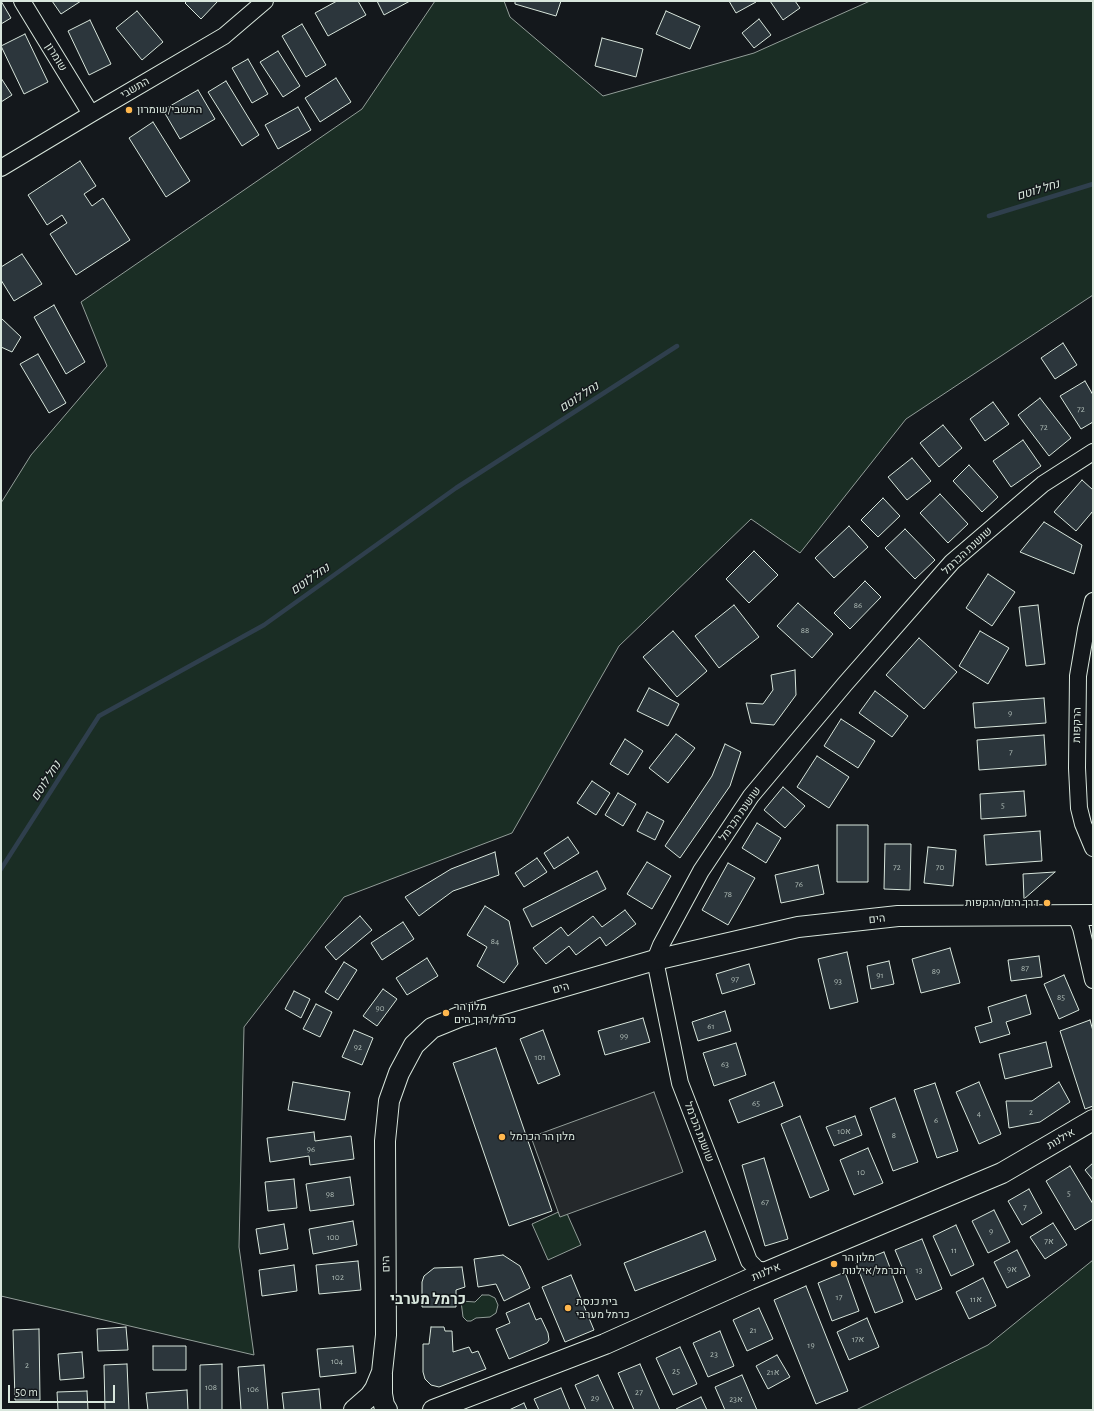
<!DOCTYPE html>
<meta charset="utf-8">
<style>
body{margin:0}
#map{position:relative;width:1094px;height:1411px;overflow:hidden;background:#14181c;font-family:"Alegreya Sans",sans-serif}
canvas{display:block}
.frame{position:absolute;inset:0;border:2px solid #d8e6dc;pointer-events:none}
.scale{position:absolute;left:8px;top:1385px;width:107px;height:18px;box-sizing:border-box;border:2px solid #d8e6dc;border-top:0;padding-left:5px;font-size:12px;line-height:14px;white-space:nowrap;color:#d8e6dc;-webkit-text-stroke:3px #14181c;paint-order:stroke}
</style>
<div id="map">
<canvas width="1094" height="1411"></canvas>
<div class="frame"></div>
<div class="scale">50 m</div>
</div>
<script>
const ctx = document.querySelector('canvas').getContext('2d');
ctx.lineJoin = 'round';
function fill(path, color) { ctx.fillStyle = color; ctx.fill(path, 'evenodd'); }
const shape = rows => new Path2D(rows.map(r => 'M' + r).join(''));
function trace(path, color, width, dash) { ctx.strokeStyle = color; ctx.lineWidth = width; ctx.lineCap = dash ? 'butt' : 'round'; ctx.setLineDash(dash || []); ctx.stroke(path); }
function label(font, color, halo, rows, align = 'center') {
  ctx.font = font + ' "Alegreya Sans",Heebo,sans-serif'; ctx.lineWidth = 3; ctx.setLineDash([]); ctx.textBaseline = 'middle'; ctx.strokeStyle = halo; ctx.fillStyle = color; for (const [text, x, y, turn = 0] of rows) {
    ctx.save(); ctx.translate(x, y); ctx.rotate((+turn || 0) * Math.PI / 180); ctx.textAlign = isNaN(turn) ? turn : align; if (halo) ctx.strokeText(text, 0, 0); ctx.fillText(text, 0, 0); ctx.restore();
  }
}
const green = shape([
 [435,1,504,1,510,17,603,96,754,53,870,1,1093,1,1093,295,906,419,800,553,751,519,619,646,512,833,344,897,244,1027,239,1247,254,1355,1,1296,1,503,31,455,107,366,81,302,362,109,435,1],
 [565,1209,581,1245,548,1260,532,1224,565,1209],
 [1093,1260,1093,1410,856,1410,988,1345,1093,1260],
 [482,1295,489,1295,495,1298,498,1305,496,1313,490,1317,476,1318,471,1321,467,1321,463,1317,461,1301,475,1302,482,1295]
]);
fill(green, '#1a2d24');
trace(green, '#939e99', 1);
const parking = shape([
 [654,1092,683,1172,560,1217,531,1137,654,1092]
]);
fill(parking, '#24282b');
trace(parking, '#939e99', 1);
trace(shape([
 [989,216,1093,184],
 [1,869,99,716,264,625,456,488,677,346]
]), '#2f3f4d', 4.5);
const building = shape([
 [1,1,11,18,1,24,1,1],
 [52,1,81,1,61,14,52,1],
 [187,1,218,1,201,19,185,3,187,1],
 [337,1,358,1,366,15,328,36,315,13,337,1],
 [377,1,410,1,384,15,377,1],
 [515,1,561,1,556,16,515,4,515,1],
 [729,1,756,1,756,2,736,13,729,1],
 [770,1,795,1,800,8,783,20,770,1],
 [137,11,163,42,142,60,116,28,137,11],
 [666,11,700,26,690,49,656,34,666,11],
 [759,19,771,35,754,48,742,33,759,19],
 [90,20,111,64,89,75,68,31,90,20],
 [302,24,326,65,306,77,282,36,302,24],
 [25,34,48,82,24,94,1,46,25,34],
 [602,38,643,49,636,77,595,66,602,38],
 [278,51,300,86,283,97,260,62,278,51],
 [248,59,268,94,252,103,232,68,248,59],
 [1,78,12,95,1,102,1,78],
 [336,78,351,102,320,122,305,98,336,78],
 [226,81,259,135,242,146,208,92,226,81],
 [198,90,215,119,180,139,163,110,198,90],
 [298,107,311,130,278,149,265,125,298,107],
 [153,122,190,181,166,197,129,138,153,122],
 [80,161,96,186,84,194,92,206,103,198,130,240,76,275,50,234,67,223,62,215,47,225,28,195,80,161],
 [22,254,42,284,14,301,1,280,1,267,22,254],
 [54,305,85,362,66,374,34,317,54,305],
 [1,318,21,337,12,352,1,347,1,318],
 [1063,343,1077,365,1055,379,1041,358,1063,343],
 [38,354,66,403,49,413,20,364,38,354],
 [1085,381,1093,395,1093,422,1081,429,1060,396,1085,381],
 [1040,398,1071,438,1049,456,1018,415,1040,398],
 [993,402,1009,424,985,441,970,419,993,402],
 [943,425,962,448,939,467,920,443,943,425],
 [1023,440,1041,466,1011,487,993,461,1023,440],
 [912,458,931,481,907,500,888,477,912,458],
 [969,465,998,497,982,512,953,481,969,465],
 [1082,480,1093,490,1093,511,1076,531,1054,512,1082,480],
 [940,494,968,524,948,543,920,513,940,494],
 [883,498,900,516,878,537,861,520,883,498],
 [1044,522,1082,545,1074,574,1020,552,1044,522],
 [849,526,868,547,834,578,815,558,849,526],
 [905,529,935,560,915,579,885,548,905,529],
 [754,551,778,575,749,603,726,579,754,551],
 [988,574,1015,592,992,626,966,608,988,574],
 [865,581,881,597,850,629,834,613,865,581],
 [798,603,833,634,812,658,777,626,798,603],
 [734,605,759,637,719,668,695,636,734,605],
 [1038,605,1045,664,1026,666,1019,607,1038,605],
 [673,631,707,671,677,697,643,657,673,631],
 [980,631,1009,648,988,684,959,666,980,631],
 [919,638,957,672,924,709,886,675,919,638],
 [795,670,796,695,774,725,751,723,746,703,763,704,773,690,771,675,795,670],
 [649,688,679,704,668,726,637,711,649,688],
 [875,691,908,716,892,737,859,713,875,691],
 [1044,698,1046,723,975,728,973,703,1044,698],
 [841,719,875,741,858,768,824,746,841,719],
 [676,734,695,748,668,783,649,768,676,734],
 [1044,735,1046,765,979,770,977,740,1044,735],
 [625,739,643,751,628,775,610,764,625,739],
 [725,744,741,752,730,786,680,858,665,846,712,776,725,744],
 [817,756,849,777,829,808,797,787,817,756],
 [592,781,610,793,596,815,577,803,592,781],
 [783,787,805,806,785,828,764,810,783,787],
 [1024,791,1026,816,981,819,980,794,1024,791],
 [618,793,636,804,623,826,605,815,618,793],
 [647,812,664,821,655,840,637,831,647,812],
 [757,823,781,838,766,863,742,848,757,823],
 [837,825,868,825,868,882,837,882,837,825],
 [1040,831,1042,861,986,865,984,835,1040,831],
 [568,837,579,853,554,869,544,853,568,837],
 [885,844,911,844,910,890,884,889,885,844],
 [928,847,956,850,953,886,924,883,928,847],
 [495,852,499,875,453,891,419,916,405,897,451,869,495,852],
 [537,858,547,872,524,887,515,873,537,858],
 [647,862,671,876,652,909,627,894,647,862],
 [728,863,755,878,728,925,702,910,728,863],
 [818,865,824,894,781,903,775,875,818,865],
 [597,871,606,889,532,927,523,909,597,871],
 [1055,872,1024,899,1023,874,1055,872],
 [485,906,509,921,518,964,504,983,477,966,487,947,467,935,485,906],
 [625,910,636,924,606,946,600,937,576,955,569,946,546,964,533,948,561,927,568,936,593,916,602,927,625,910],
 [360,916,372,930,336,960,325,947,360,916],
 [403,922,414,939,382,960,371,943,403,922],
 [950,948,960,983,921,993,912,959,950,948],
 [847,952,858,1002,830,1009,818,959,847,952],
 [1039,956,1042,977,1011,981,1008,960,1039,956],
 [427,958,438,976,407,995,396,978,427,958],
 [889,961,894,984,871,989,867,966,889,961],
 [344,962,357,970,338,1000,325,992,344,962],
 [749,964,755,984,722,994,716,974,749,964],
 [1064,975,1079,1010,1059,1019,1044,984,1064,975],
 [383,989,397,999,377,1026,363,1016,383,989],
 [294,991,310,999,301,1018,285,1009,294,991],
 [1026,995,1031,1014,1006,1022,1010,1034,980,1043,975,1027,992,1022,988,1007,1026,995],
 [316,1004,332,1012,320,1037,303,1029,316,1004],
 [725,1011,731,1031,698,1041,692,1022,725,1011],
 [643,1018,650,1042,605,1055,598,1031,643,1018],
 [1090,1020,1093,1031,1093,1106,1085,1109,1060,1031,1090,1020],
 [354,1030,373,1038,362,1065,342,1057,354,1030],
 [543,1030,560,1075,538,1084,520,1039,543,1030],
 [1046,1042,1052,1067,1005,1079,999,1054,1046,1042],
 [736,1043,746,1075,714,1086,703,1053,736,1043],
 [496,1048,552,1211,509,1226,453,1063,496,1048],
 [293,1082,350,1092,345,1120,288,1110,293,1082],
 [774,1082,783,1106,738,1123,729,1100,774,1082],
 [979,1082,1001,1134,979,1144,956,1092,979,1082],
 [1059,1082,1070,1102,1040,1122,1009,1128,1006,1101,1032,1101,1059,1082],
 [935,1083,958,1151,937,1158,914,1090,935,1083],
 [895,1098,918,1162,893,1171,870,1108,895,1098],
 [800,1116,829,1190,810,1198,781,1124,800,1116],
 [855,1116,862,1135,834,1146,826,1127,855,1116],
 [314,1132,315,1141,351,1136,354,1159,310,1165,309,1156,270,1162,267,1138,314,1132],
 [868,1148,883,1183,854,1195,840,1160,868,1148],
 [764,1158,788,1239,765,1246,742,1165,764,1158],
 [1093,1163,1093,1180,1085,1170,1093,1163],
 [1070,1166,1093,1204,1093,1219,1075,1230,1046,1181,1070,1166],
 [350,1177,354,1205,310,1211,306,1184,350,1177],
 [294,1179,297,1208,268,1211,265,1182,294,1179],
 [1029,1189,1042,1213,1022,1225,1008,1201,1029,1189],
 [994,1210,1010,1242,988,1253,972,1221,994,1210],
 [353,1221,357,1245,313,1254,309,1229,353,1221],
 [1053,1223,1067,1245,1045,1259,1030,1237,1053,1223],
 [284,1224,288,1249,260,1254,256,1229,284,1224],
 [956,1225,974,1265,951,1276,933,1236,956,1225],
 [705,1231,716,1260,635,1291,624,1263,705,1231],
 [922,1239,942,1289,916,1300,895,1250,922,1239],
 [1017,1250,1030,1276,1007,1288,994,1262,1017,1250],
 [884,1252,903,1302,875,1313,856,1263,884,1252],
 [503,1255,520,1266,530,1288,504,1301,496,1284,478,1287,474,1259,503,1255],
 [358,1261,361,1290,319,1294,316,1265,358,1261],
 [294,1265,297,1291,262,1296,259,1270,294,1265],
 [462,1267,465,1287,456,1290,456,1307,422,1307,422,1282,424,1276,434,1268,462,1267],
 [845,1272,859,1311,832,1321,818,1283,845,1272],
 [571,1275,594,1330,565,1342,542,1287,571,1275],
 [983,1278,996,1306,969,1319,956,1292,983,1278],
 [806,1286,848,1391,816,1404,774,1300,806,1286],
 [529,1303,536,1320,541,1318,548,1333,549,1340,547,1343,509,1359,496,1329,510,1323,506,1313,529,1303],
 [759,1308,773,1339,747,1351,733,1320,759,1308],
 [867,1318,879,1347,849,1360,837,1332,867,1318],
 [126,1327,128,1350,98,1351,97,1329,126,1327],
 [431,1327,444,1327,445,1331,452,1331,453,1352,469,1347,472,1353,478,1351,486,1369,439,1387,431,1385,425,1379,423,1372,423,1344,429,1344,431,1327],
 [39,1329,40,1400,15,1400,13,1330,39,1329],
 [720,1331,734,1366,708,1377,693,1343,720,1331],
 [153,1346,186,1346,186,1370,153,1370,153,1346],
 [353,1346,356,1373,320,1377,317,1349,353,1346],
 [680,1347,697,1384,673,1395,656,1358,680,1347],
 [82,1352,84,1378,60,1380,58,1354,82,1352],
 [777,1355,790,1377,768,1389,756,1366,777,1355],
 [127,1364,129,1410,105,1410,104,1365,127,1364],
 [222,1364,222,1410,200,1410,200,1365,222,1364],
 [640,1364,660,1410,634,1410,618,1373,640,1364],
 [264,1365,268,1410,241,1410,238,1367,264,1365],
 [598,1375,614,1410,586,1410,575,1385,598,1375],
 [742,1375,757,1410,725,1410,715,1387,742,1375],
 [561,1388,570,1410,539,1410,534,1399,561,1388],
 [319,1389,321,1410,284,1410,282,1393,319,1389],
 [187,1390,188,1410,148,1410,146,1393,187,1390],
 [87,1391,88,1410,58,1410,57,1392,87,1391],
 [701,1397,707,1410,676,1410,676,1409,701,1397],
 [524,1403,527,1410,509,1410,524,1403]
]);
fill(building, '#2c363c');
trace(building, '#d8e6dc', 1);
const minor = shape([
 [22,1,91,114],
 [1,168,91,114,224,36,265,1],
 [1093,601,1086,629,1078,676,1077,768,1079,808,1083,824,1093,848],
 [1073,915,1078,921,1081,928,1093,980],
 [768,1272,757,1269,749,1261,680,1083,655,960,661,945,701,871,751,796,845,684,952,562,1043,484,1093,452]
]);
const major = shape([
 [382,1374,382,1394,384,1405,387,1410],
 [354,1410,370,1396,375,1389,382,1372,386,1335,385,1141,389,1101,399,1073,414,1045,432,1028,459,1017,655,960,798,927,898,916,1093,915],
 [433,1410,605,1344,750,1279,1002,1173,1093,1120]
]);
trace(minor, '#d8e6dc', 18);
trace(major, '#d8e6dc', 22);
trace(minor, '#14181c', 16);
trace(major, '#14181c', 20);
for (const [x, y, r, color] of [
 [129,110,4,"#ffb74d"],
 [1047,903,4,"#ffb74d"],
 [446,1013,4,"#ffb74d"],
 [502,1137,4,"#ffb74d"],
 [834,1264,4,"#ffb74d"],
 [568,1308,4,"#ffb74d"]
]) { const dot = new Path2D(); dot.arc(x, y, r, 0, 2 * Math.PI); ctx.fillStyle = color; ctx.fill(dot); trace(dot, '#14181c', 1.5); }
label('9px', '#adbab4', null, [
 ["72",1081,409],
 ["72",1044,427],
 ["86",858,605],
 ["88",805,630],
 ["9",1010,713],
 ["7",1011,752],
 ["5",1003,805],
 ["72",897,867],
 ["70",940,867],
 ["76",799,884],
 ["78",728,894],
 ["84",495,941],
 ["87",1025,968],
 ["89",936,971],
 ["91",880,975],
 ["97",735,979],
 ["93",838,981],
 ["85",1061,997],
 ["90",380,1008],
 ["61",711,1026],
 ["99",624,1036],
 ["92",358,1047],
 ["101",540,1057],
 ["63",725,1064],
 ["65",756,1103],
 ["2",1031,1112],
 ["4",979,1113],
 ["6",936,1120],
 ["10א",844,1131],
 ["8",894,1135],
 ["96",311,1149],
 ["10",861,1172],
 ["5",1069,1193],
 ["98",330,1194],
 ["67",765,1202],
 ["7",1025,1207],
 ["9",991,1231],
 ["100",333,1237],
 ["7א",1049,1241],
 ["11",954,1250],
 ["9א",1012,1269],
 ["13",919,1270],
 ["102",338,1277],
 ["17",839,1297],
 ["11א",976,1299],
 ["21",753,1330],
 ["17א",858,1339],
 ["19",811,1345],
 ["23",714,1354],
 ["104",337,1361],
 ["2",27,1365],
 ["25",676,1371],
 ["21א",773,1372],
 ["108",211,1387],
 ["106",253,1389],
 ["27",639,1392],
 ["29",595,1398],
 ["23א",736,1399]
]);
label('11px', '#d8e6dc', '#14181c', [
 ["שומרון",56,57,58],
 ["התשבי",135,88,-30],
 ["שושנת הכרמל",967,551,-43],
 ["הרקפות",1077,725,-89],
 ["שושנת הכרמל",740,814,-55],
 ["הים",877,919,-6],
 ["הים",561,988,-16],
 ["שושנת הכרמל",699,1132,69],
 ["אילנות",1061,1139,-30],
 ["הים",386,1264,-91],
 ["אילנות",766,1272,-23]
]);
label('11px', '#d8e6dc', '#14181c', [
 ["התשבי/שומרון",137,110],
 ["דרך הים/הרקפות",1039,903,"right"],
 ["מלון הר",454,1007],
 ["כרמל/דרך הים",454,1020],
 ["מלון הר הכרמל",510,1137],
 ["מלון הר",842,1258],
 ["הכרמל/אילנות",842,1271],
 ["בית כנסת",576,1302],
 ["כרמל מערבי",576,1315]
], 'left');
label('italic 12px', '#d8e6dc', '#14181c', [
 ["נחל לוטם",1038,190,-17],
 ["נחל לוטם",579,397,-33],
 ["נחל לוטם",310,579,-35],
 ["נחל לוטם",46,781,-57]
]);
label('bold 15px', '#d8e6dc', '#14181c', [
 ["כרמל מערבי",428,1299]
]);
</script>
